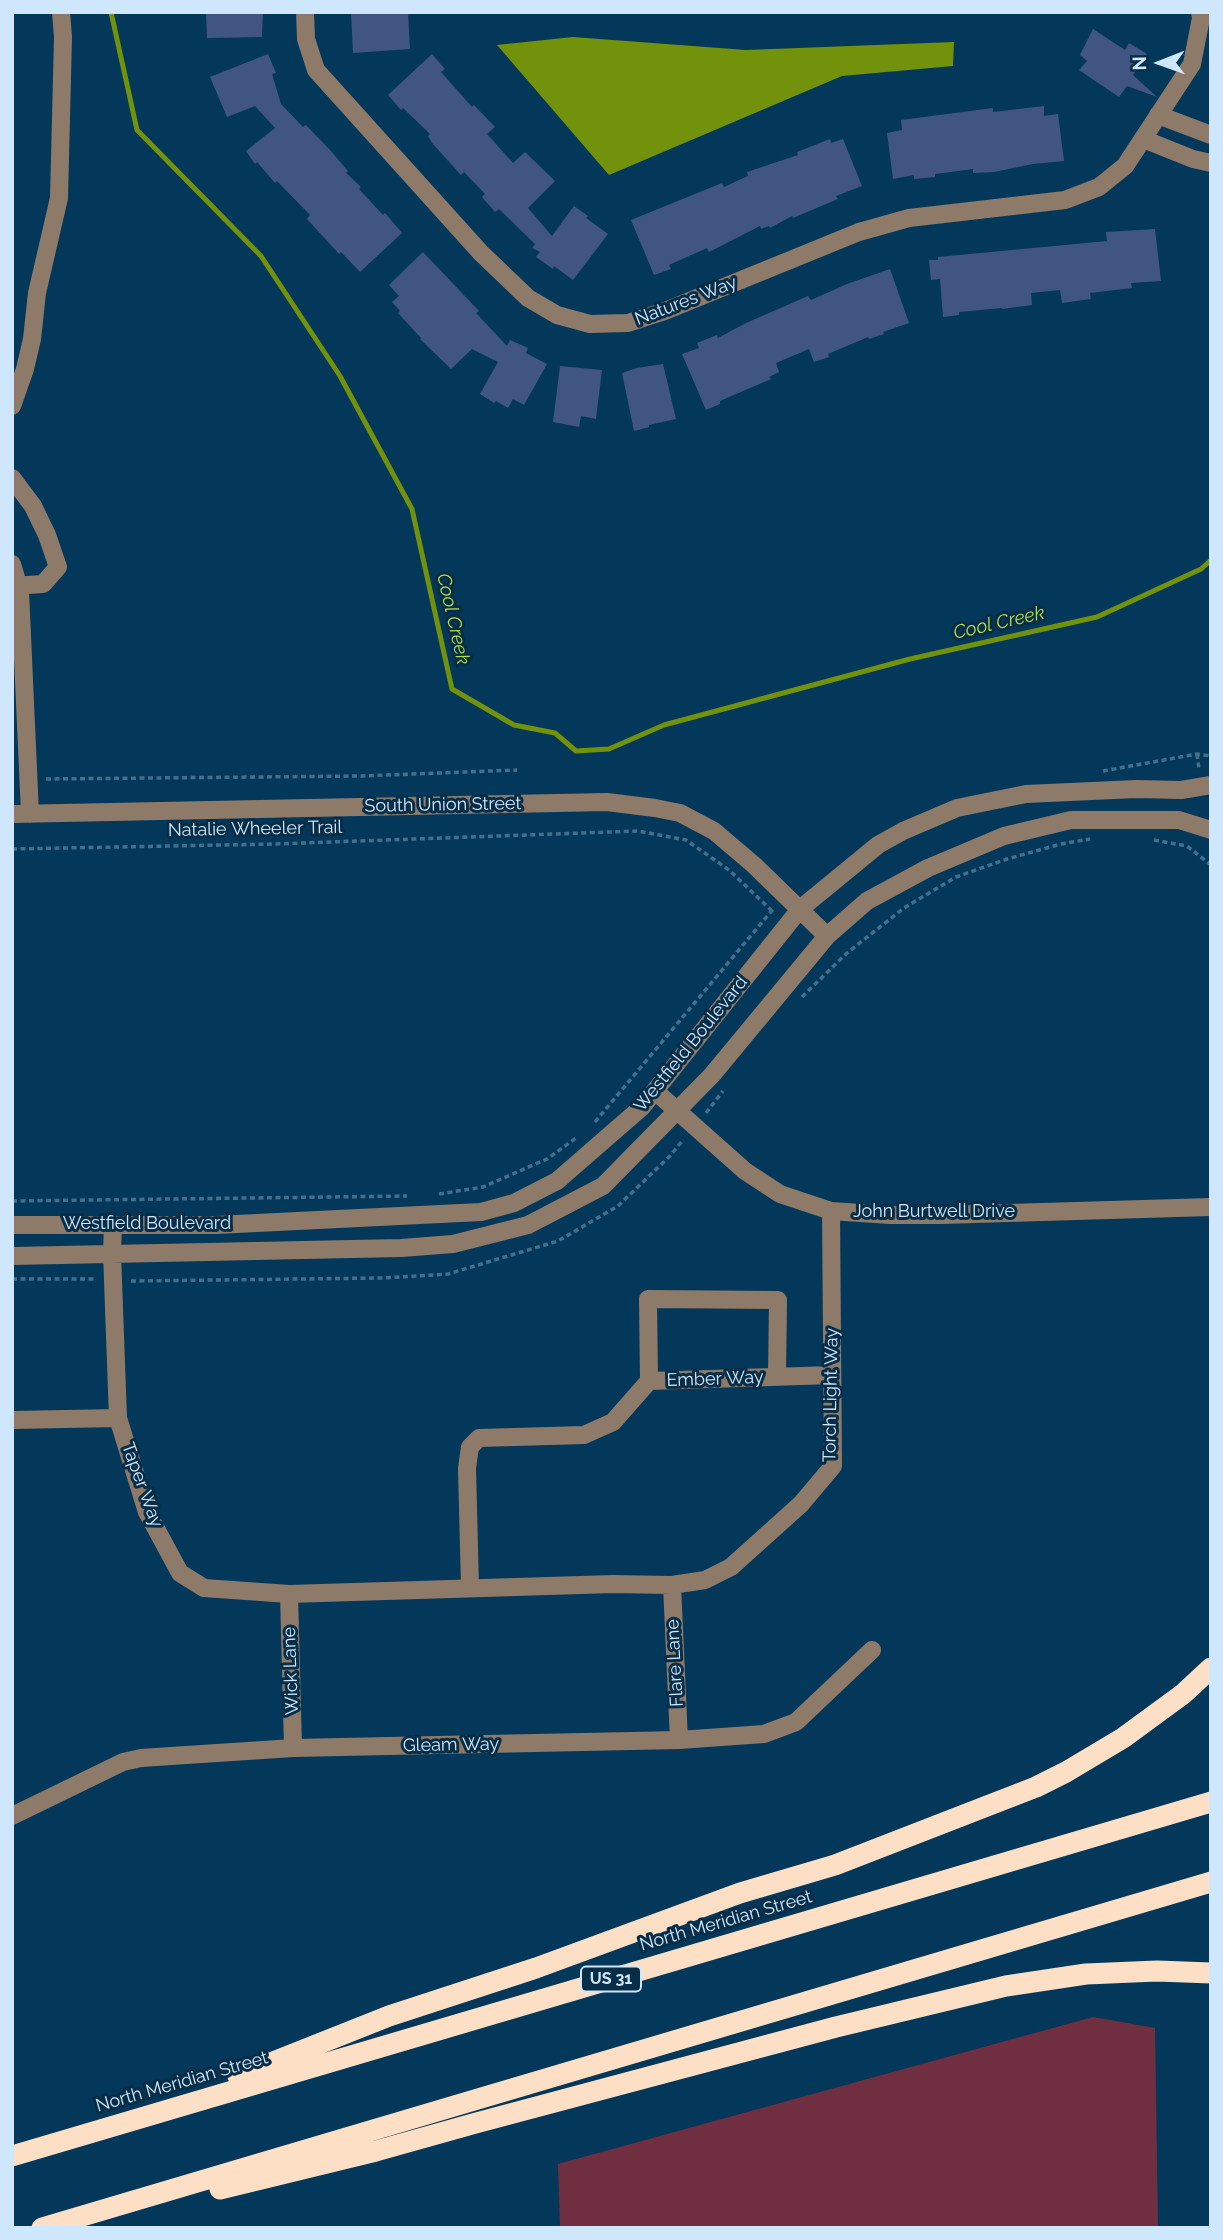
<!DOCTYPE html>
<style>
body{margin:0}
#map{position:relative;width:1223px;height:2240px;overflow:hidden;background:#04385a;font-family:Raleway,sans-serif}
canvas{display:block}
.frame{position:absolute;inset:0;border:14px solid #cfe7fd;pointer-events:none}
.north{position:absolute;left:1125px;top:28px;width:70px;height:70px;-webkit-text-stroke:5px #082d47;paint-order:stroke;rotate:269deg;font-size:19px;font-weight:700;line-height:28px;text-align:center;color:#cfe7fd}
.north::after{content:'';display:block;margin:auto;width:24px;height:32px;background:#cfe7fd;clip-path:polygon(50% 0,100% 100%,50% 72%,0 100%)}
</style>
<div id="map">
<canvas width="1223" height="2240"></canvas>
<div class="frame"></div>
<div class="north">N</div>
</div>
<script>
const ctx = document.querySelector('canvas').getContext('2d');
ctx.lineJoin = 'round';
function fill(path, color) { ctx.fillStyle = color; ctx.fill(path, 'evenodd'); }
const shape = rows => new Path2D(rows.map(r => 'M' + r).join(''));
function trace(path, color, width, dash) { ctx.strokeStyle = color; ctx.lineWidth = width; ctx.lineCap = dash ? 'butt' : 'round'; ctx.setLineDash(dash || []); ctx.stroke(path); }
function label(font, color, halo, rows, align = 'center') {
  ctx.font = font + ' Raleway,sans-serif'; ctx.lineWidth = 6; ctx.setLineDash([]); ctx.textBaseline = 'middle'; ctx.strokeStyle = halo; ctx.fillStyle = color; for (const [text, x, y, turn = 0] of rows) {
    ctx.save(); ctx.translate(x, y); ctx.rotate((+turn || 0) * Math.PI / 180); ctx.textAlign = isNaN(turn) ? turn : align; if (halo) ctx.strokeText(text, 0, 0); ctx.fillText(text, 0, 0); ctx.restore();
  }
}
fill(shape([
 [1093,2017,1155,2028,1158,2228,560,2228,558,2164]
]), '#702e41');
fill(shape([
 [573,37,746,50,954,42,953,66,842,76,609,175,497,45]
]), '#71920a');
trace(shape([
 [111,12,137,130,261,256,340,376,412,509,452,689,514,725,555,733,576,751,609,749,664,725,910,659,1097,617,1201,569,1211,560]
]), '#71920a', 5);
fill(shape([
 [206,12,263,12,262,37,207,38],
 [351,12,408,12,410,49,353,53],
 [1093,29,1125,50,1129,43,1147,54,1133,75,1157,97,1127,86,1119,97,1079,70,1087,61,1080,55],
 [268,54,276,73,272,74,281,104,303,127,306,125,330,150,348,171,346,173,361,187,359,189,383,215,385,213,402,233,360,272,341,252,339,254,307,219,310,215,277,181,275,183,257,162,255,164,246,151,275,128,255,106,227,117,210,77],
 [432,54,445,69,441,72,472,107,474,105,495,127,487,134,513,163,525,152,555,181,528,208,552,236,574,206,588,216,586,218,608,234,573,280,554,266,553,269,536,257,540,252,532,248,535,244,499,209,495,212,482,197,485,194,464,172,461,175,432,143,428,136,430,134,403,108,401,110,388,95],
 [1044,106,1044,116,1058,114,1064,161,1033,164,994,172,973,173,973,169,935,174,935,177,914,179,914,175,893,179,887,133,902,130,901,120,993,108,993,112],
 [830,139,831,143,843,139,862,186,836,196,838,199,793,218,792,216,770,228,769,226,761,229,760,226,709,252,707,248,669,265,671,269,654,275,631,220,722,183,724,187,748,176,747,172,798,155,797,152],
 [1155,229,1161,281,1131,283,1132,288,1090,293,1091,299,1062,303,1060,290,1031,293,1032,305,1002,309,1002,308,959,312,959,315,943,317,940,279,931,280,929,260,938,260,938,257,1107,241,1106,232],
 [423,252,479,311,476,313,507,346,510,340,528,348,526,353,547,364,524,405,513,399,508,408,496,401,494,403,480,394,498,362,472,349,451,369,420,339,421,338,398,313,400,311,392,302,399,296,389,285],
 [890,269,909,323,883,332,884,334,869,339,868,337,828,354,829,357,814,362,809,349,776,363,779,372,769,377,771,379,720,401,720,404,706,410,682,354,699,348,697,343,717,335,718,338,746,323,808,296,811,300,847,284],
 [663,364,676,419,649,425,649,427,634,431,622,373,637,368],
 [560,366,602,370,596,419,581,416,579,427,553,422]
]), '#405582');
trace(shape([
 [1197,754,1199,769],
 [1103,771,1197,754,1211,756],
 [46,779,361,776,517,770],
 [1154,840,1187,846,1211,865],
 [12,849,275,844,638,831,686,840,729,870,771,910],
 [802,997,847,953,904,908,956,877,1007,859,1061,844,1090,839],
 [706,1113,723,1091],
 [595,1122,774,908],
 [439,1194,483,1187,547,1159,576,1138],
 [12,1201,407,1196],
 [12,1279,96,1279],
 [131,1281,383,1278,448,1274,558,1241,618,1206,670,1156,683,1140]
]), '#436f8d', 3.5, [5, 3.5]);
trace(shape([
 [305,12,306,39,316,70,481,253,528,298,557,315,590,324,628,323,665,311,859,232,909,218,1065,200,1099,187,1125,166,1192,64,1201,18,1200,12],
 [1158,115,1211,135],
 [1143,139,1193,159,1211,163],
 [12,406,25,369,32,339,37,293,59,198,63,37,61,12],
 [12,478,33,506,47,535,58,567,43,584,12,586],
 [12,564,20,591,30,814],
 [12,814,607,802,655,808,680,813,714,831,754,865,827,936],
 [655,1091,745,1171,780,1194,831,1211,890,1215,941,1215,1211,1207],
 [113,1224,112,1253,118,1418,147,1512,180,1573,204,1588,289,1594,613,1584,672,1585,705,1580,731,1567,801,1504,833,1466,831,1211],
 [12,1225,216,1225,481,1212,514,1203,557,1181,642,1107,800,909,878,845,903,831,957,808,1026,794,1136,789,1181,790,1211,785],
 [12,1256,401,1248,453,1244,528,1225,603,1186,712,1075,827,936,867,901,928,868,1004,836,1071,820,1179,820,1211,830],
 [649,1381,648,1299,778,1300,777,1377],
 [12,1420,118,1418],
 [672,1585,679,1740],
 [470,1588,467,1468,470,1447,479,1438,584,1435,613,1422,649,1381,832,1375],
 [289,1594,293,1748],
 [12,1816,123,1762,141,1758,293,1748,679,1740,764,1734,796,1722,872,1650]
]), '#8e7a69', 18);
trace(shape([
 [238,2076,389,2016,536,1968,740,1893,835,1865,1036,1787,1066,1772,1123,1738,1183,1694,1211,1668],
 [12,2156,1211,1802],
 [220,2189,376,2151,476,2123,836,2027,1006,1986,1086,1974,1157,1971,1211,1973],
 [42,2228,1211,1882]
]), '#fcdfc5', 21);
for (const [x, y, w] of [
 [611,1979,60]
]) { const box = new Path2D(); box.roundRect(x - w / 2, y - 12.5, w, 25, 5); ctx.fillStyle = '#082d47'; ctx.fill(box); trace(box, '#cfe7fd', 2); }
label('bold 16px', '#cfe7fd', null, [
 ["US 31",611,1979]
]);
label('18px', '#cfe7fd', '#082d47', [
 ["Natures Way",686,301,-21],
 ["South Union Street",443,805,-1],
 ["Natalie Wheeler Trail",255,829,-1],
 ["Westfield Boulevard",691,1044,-51],
 ["John Burtwell Drive",934,1212],
 ["Westfield Boulevard",147,1224],
 ["Ember Way",715,1379,-2],
 ["Torch Light Way",831,1395,-89],
 ["Taper Way",142,1485,70],
 ["Flare Lane",675,1663,-93],
 ["Wick Lane",291,1671,-92],
 ["Gleam Way",451,1745,-1],
 ["North Meridian Street",726,1921,-16],
 ["North Meridian Street",182,2082,-16]
]);
label('italic 19px', '#b1dd47', '#082d47', [
 ["Cool Creek",453,619,77],
 ["Cool Creek",999,623,-13]
]);
</script>
